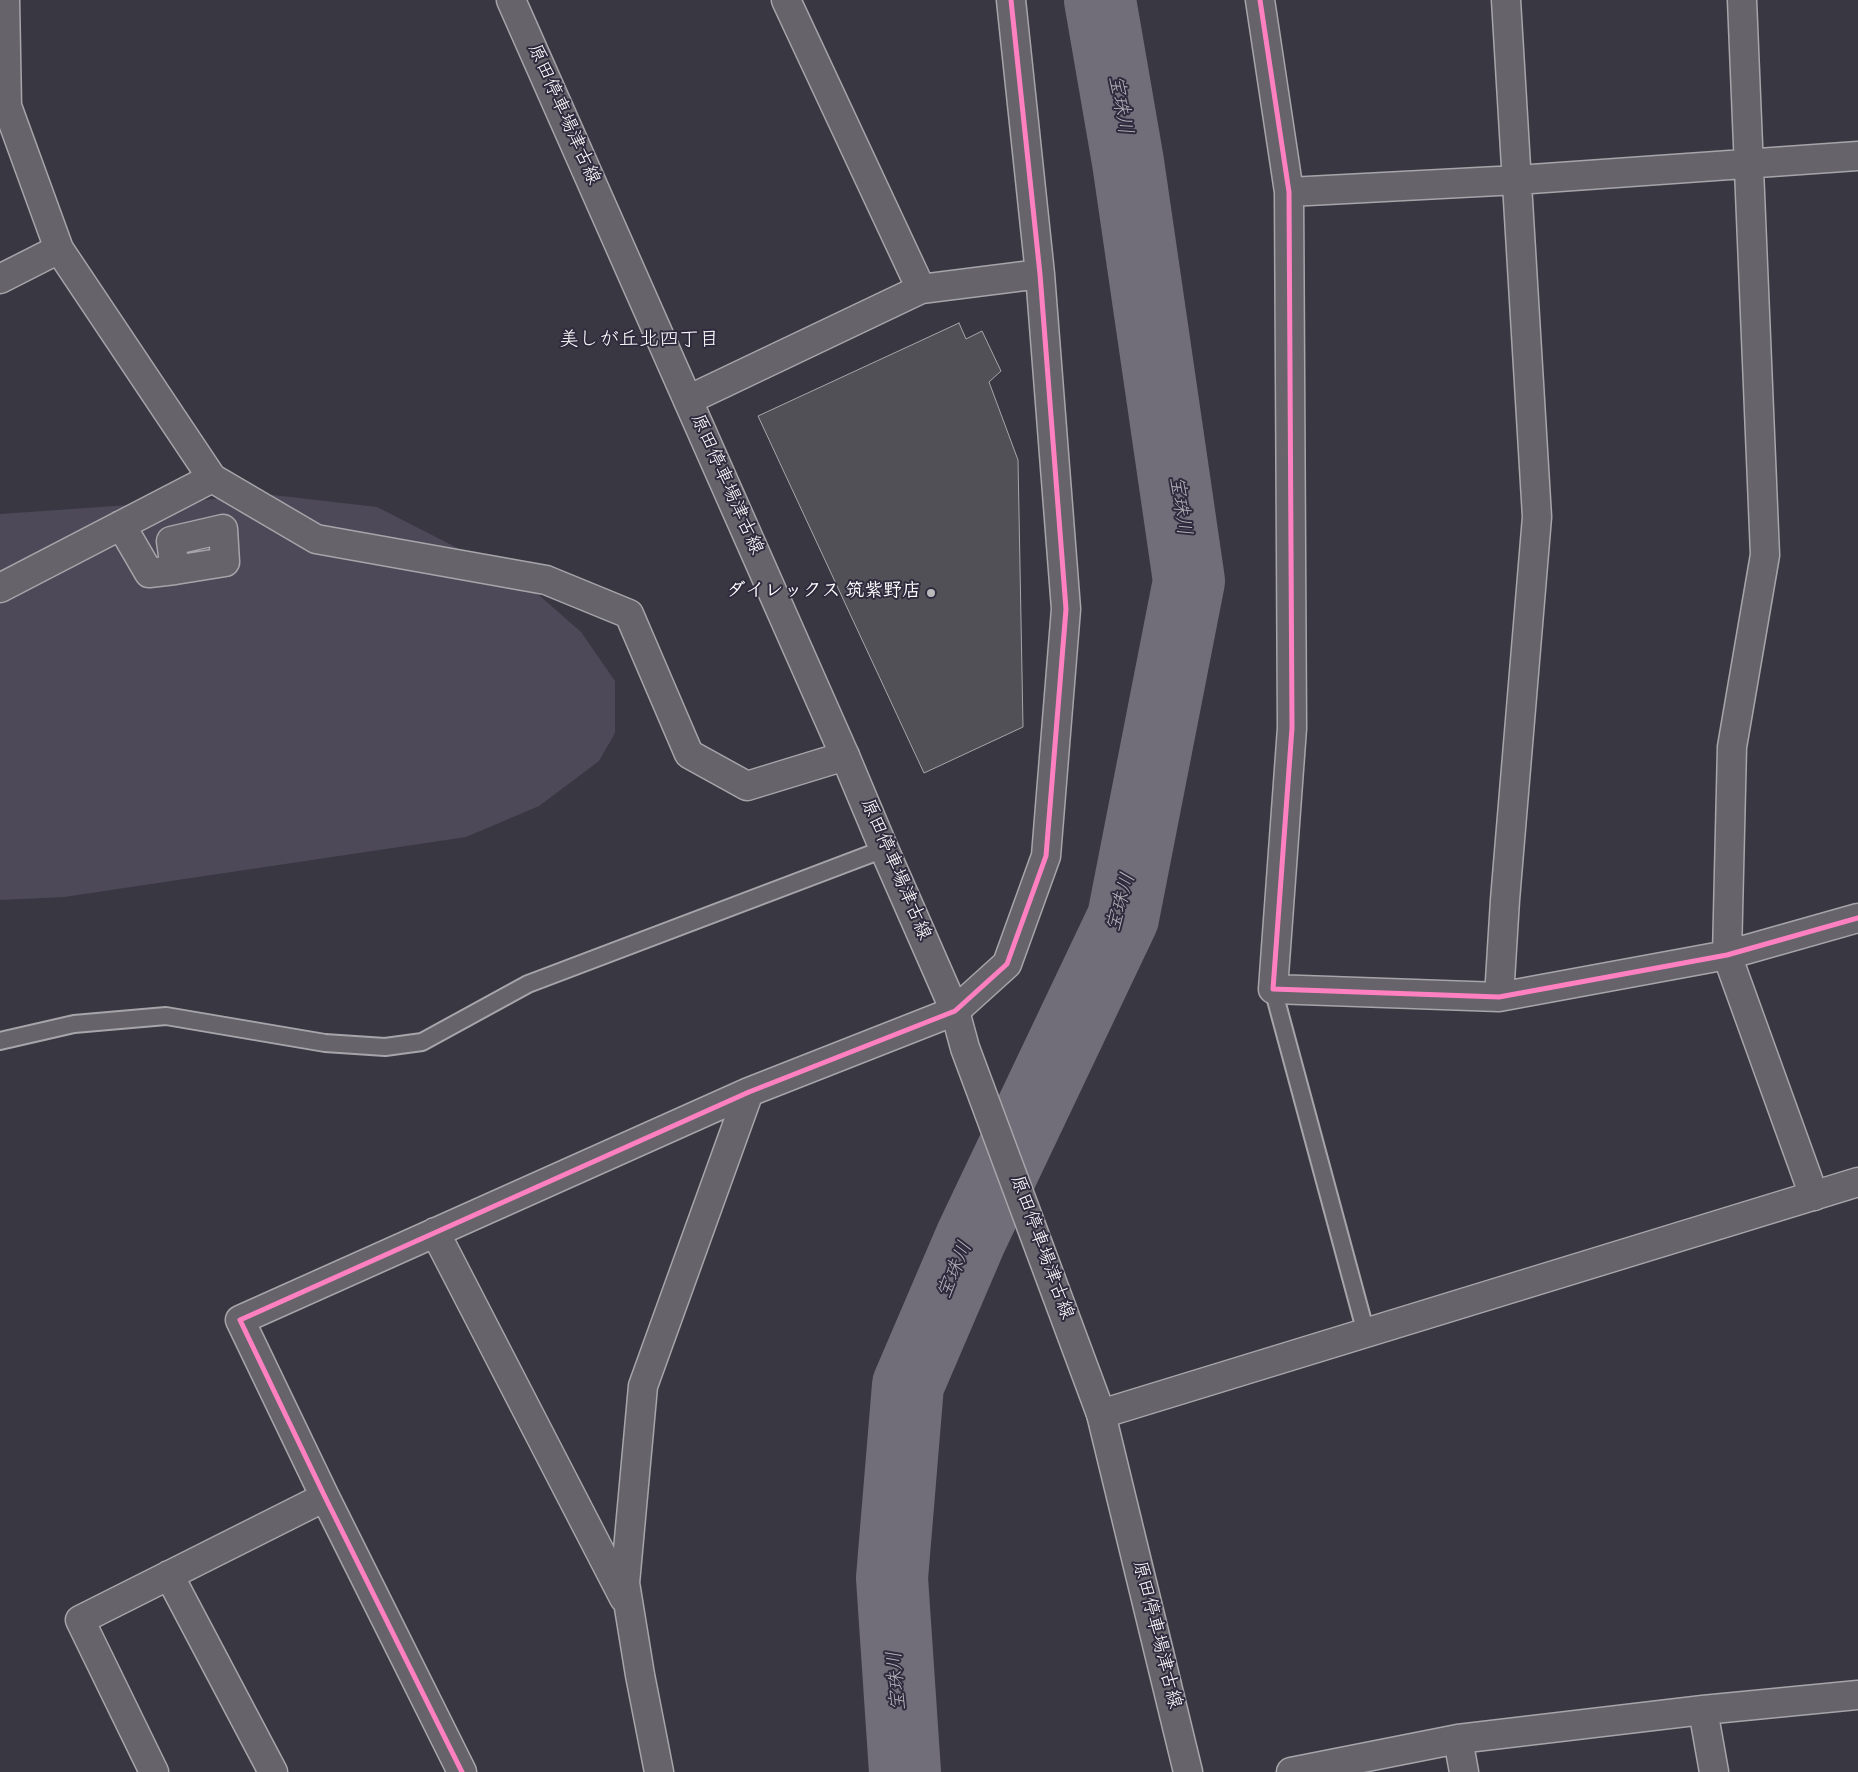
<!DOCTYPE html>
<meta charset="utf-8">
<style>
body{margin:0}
canvas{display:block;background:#393741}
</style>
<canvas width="1858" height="1772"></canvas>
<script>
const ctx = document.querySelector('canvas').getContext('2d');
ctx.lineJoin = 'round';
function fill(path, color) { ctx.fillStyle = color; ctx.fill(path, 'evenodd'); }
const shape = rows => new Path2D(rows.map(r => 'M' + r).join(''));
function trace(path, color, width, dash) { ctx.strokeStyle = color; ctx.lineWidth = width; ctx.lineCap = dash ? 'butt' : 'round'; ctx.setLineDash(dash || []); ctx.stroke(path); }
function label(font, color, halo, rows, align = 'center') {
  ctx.font = font + ' "Gochi Hand","Klee One",sans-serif'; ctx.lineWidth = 4; ctx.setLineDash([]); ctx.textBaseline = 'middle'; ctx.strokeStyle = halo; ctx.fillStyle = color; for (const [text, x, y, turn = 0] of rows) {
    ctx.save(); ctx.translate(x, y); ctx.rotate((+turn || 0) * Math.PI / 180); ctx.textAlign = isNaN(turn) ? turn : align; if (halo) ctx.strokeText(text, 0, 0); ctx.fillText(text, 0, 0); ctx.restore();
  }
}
fill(shape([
 [273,495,377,507,524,582,581,632,615,681,615,733,599,761,539,806,466,837,64,897,0,900,0,514]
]), '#4e4958');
trace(shape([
 [905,1772,892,1578,908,1385,971,1238,1123,918,1189,581,1128,162,1100,0]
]), '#716e79', 72);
const building = shape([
 [959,323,966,339,982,331,1001,371,989,382,1018,460,1023,727,924,773,758,416,959,323]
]);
fill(building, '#515056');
trace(building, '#a6a5aa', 1);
const service = shape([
 [1273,989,1366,1333],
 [0,1041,74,1024,166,1016,325,1043,385,1047,422,1042,528,984,884,849]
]);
const minor = shape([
 [5,0,7,106,59,249,212,478,316,539,546,580,629,614,689,754,747,786,845,756],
 [786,0,921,289],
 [1260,0,1289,192,1292,728,1273,989,1499,997,1727,955,1858,918],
 [1742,0,1765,555,1732,747,1727,955,1814,1196],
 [1289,192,1517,180,1858,156],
 [0,279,59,249],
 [688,400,921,289,1040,274],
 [121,525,149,573,175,570,225,562,223,529,171,541,175,570],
 [0,588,212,478],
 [1499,997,1505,900,1537,517,1506,0],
 [435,1232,624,1598],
 [169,1575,273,1772],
 [1703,1710,1714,1772],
 [1458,1739,1464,1772],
 [154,1772,80,1620,325,1497],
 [462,1772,325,1497,240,1320,749,1092,955,1011,1007,964,1046,856,1066,609,1040,274,1011,0],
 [659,1772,640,1675,625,1583,643,1386,749,1092],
 [1291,1772,1458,1739,1703,1710,1858,1695]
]);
const tertiary = shape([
 [1101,1414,1858,1182]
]);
const secondary = shape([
 [511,0,845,756,884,849,955,1011,965,1048,1101,1414,1188,1772]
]);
trace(service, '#a6a5aa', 20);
trace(minor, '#a6a5aa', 31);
trace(tertiary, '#a6a5aa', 31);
trace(secondary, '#a6a5aa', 31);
trace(service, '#66646a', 16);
trace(minor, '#66646a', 28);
trace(tertiary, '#66646a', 28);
trace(secondary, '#66646a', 28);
trace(shape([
 [1260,0,1289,192,1292,728,1273,989,1499,997,1727,955,1858,918],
 [462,1772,325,1497,240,1320,749,1092,955,1011,1007,964,1046,856,1066,609,1040,274,1011,0]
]), '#ff80c0', 5);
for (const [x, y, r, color] of [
 [931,593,5,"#bab9bc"]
]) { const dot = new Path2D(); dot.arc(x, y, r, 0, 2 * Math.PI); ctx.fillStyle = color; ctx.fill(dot); trace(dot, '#2f2a3d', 2); }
label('19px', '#fff', '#2f2a3d', [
 ["原田停車場津古線",562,115,66],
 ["原田停車場津古線",725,485,66],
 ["原田停車場津古線",894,870,67],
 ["原田停車場津古線",1040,1248,70],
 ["原田停車場津古線",1155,1635,76]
]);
label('bold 19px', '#fff', '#2f2a3d', [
 ["ダイレックス 筑紫野店",921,593]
], 'right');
label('italic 20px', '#b4b2b9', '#2f2a3d', [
 ["宝珠川",1118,105,80],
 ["宝珠川",1178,506,82],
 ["宝珠川",1123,903,-74],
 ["宝珠川",957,1271,-67],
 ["宝珠川",899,1681,-94]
]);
label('20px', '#fff', '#2f2a3d', [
 ["美しが丘北四丁目",639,342]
]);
</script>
